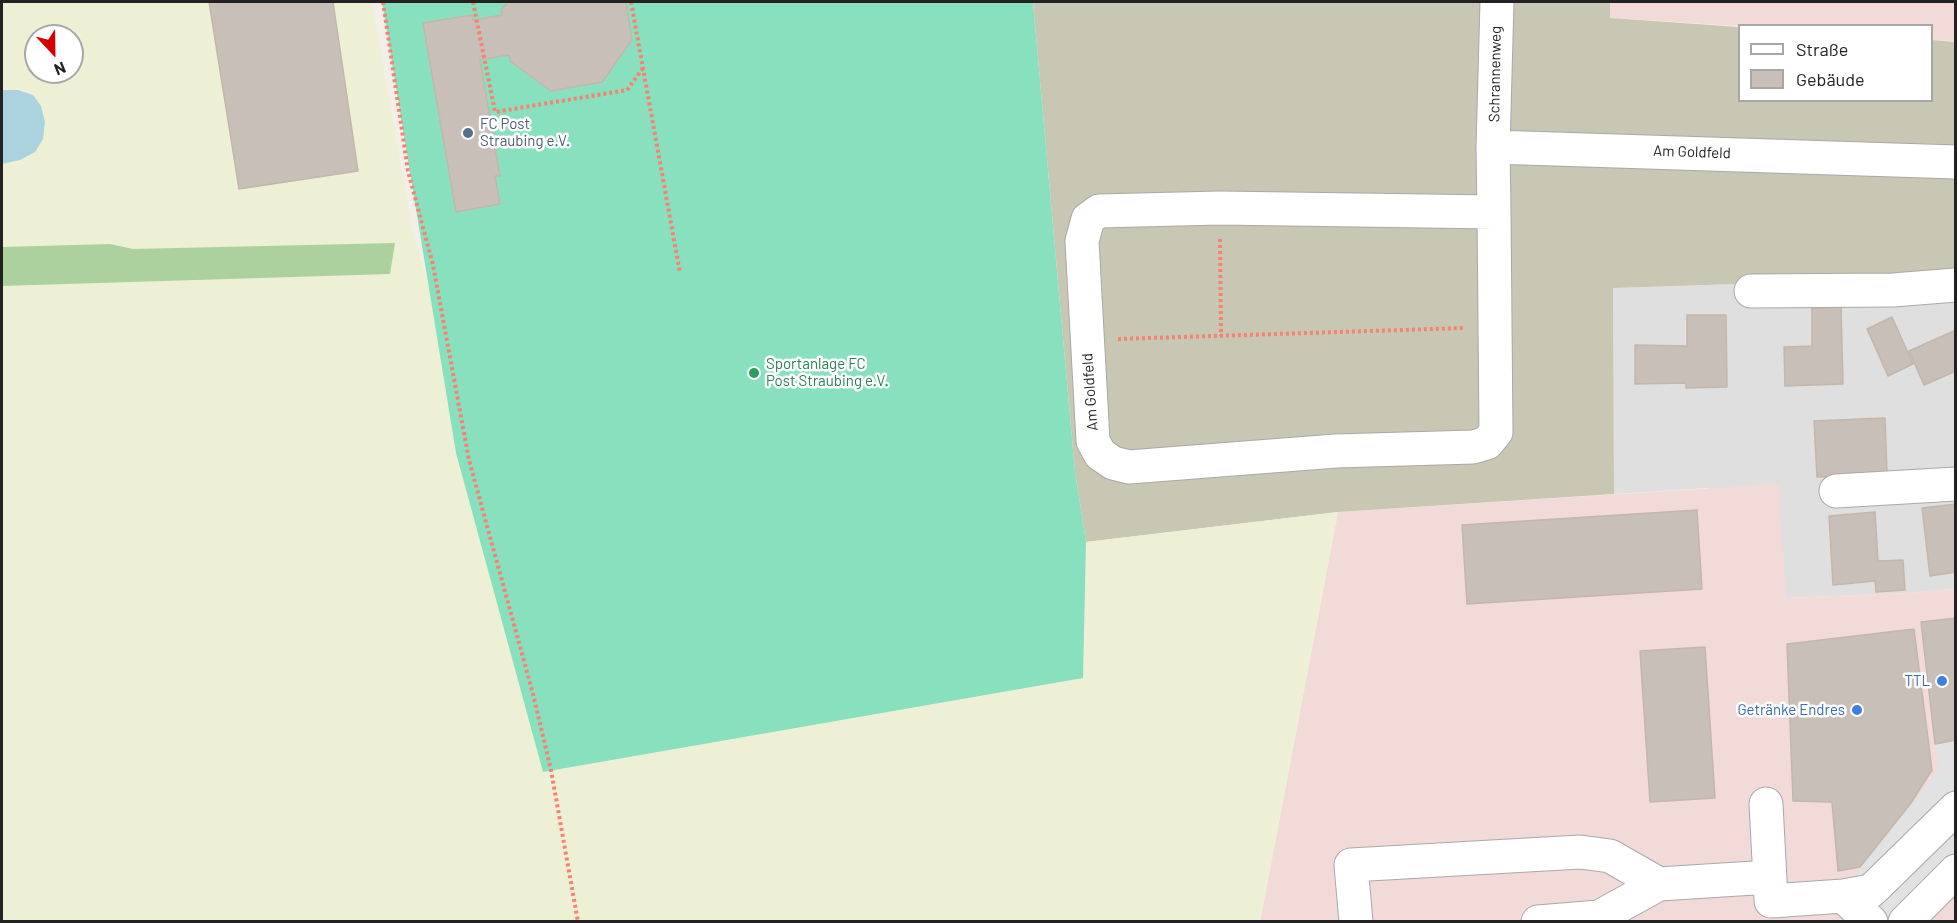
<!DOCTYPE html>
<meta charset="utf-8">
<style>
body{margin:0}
#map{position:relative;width:1957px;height:923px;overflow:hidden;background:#f2efe9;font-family:Barlow,sans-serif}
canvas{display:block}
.frame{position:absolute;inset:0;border:3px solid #222;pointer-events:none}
.legend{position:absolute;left:1738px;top:24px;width:195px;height:78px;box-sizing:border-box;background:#fff;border:2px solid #a7a7a7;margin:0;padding:8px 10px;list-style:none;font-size:18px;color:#222}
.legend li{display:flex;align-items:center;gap:12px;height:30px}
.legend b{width:30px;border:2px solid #a7a7a7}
.north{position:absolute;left:24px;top:24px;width:60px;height:60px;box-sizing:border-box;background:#fff;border:2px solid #a7a7a7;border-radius:50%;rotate:158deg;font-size:16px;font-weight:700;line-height:24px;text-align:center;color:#222}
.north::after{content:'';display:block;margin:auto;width:21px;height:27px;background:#d40000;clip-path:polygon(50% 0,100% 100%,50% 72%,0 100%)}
</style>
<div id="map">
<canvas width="1957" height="923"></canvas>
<div class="frame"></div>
<ul class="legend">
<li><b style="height:8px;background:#fff"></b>Straße</li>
<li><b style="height:16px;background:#c7bfb8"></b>Gebäude</li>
</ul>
<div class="north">N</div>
</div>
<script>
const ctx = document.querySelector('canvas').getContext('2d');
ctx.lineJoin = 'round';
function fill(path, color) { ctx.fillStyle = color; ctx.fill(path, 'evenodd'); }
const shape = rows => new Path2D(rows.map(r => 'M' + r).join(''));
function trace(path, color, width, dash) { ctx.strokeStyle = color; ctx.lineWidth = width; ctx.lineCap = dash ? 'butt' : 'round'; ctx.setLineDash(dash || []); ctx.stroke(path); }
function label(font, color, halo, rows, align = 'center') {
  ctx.font = font + ' Barlow,sans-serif'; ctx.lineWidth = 5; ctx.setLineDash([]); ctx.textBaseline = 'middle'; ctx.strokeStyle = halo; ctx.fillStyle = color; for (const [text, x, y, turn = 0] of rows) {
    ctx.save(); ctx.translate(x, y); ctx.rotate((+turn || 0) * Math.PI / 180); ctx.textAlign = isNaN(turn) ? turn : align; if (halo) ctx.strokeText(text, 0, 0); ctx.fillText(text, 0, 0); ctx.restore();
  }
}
fill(shape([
 [1955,277,1955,589,1907,593,1786,598,1708,488,1614,494,1613,288]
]), '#e0dfdf');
fill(shape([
 [1610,2,1955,2,1955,41,1932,40,1932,26,1739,26,1610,18],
 [1779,484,1786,598,1907,593,1955,589,1955,921,1260,922,1338,512]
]), '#f2dad9');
fill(shape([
 [1033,2,1610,2,1610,18,1739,27,1740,100,1932,100,1932,40,1955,42,1955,277,1613,288,1614,494,1338,512,1086,542,1075,472]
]), '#c7c7b4');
fill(shape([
 [2,2,372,2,412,228,430,292,456,453,543,772,1082,678,1086,542,1338,512,1260,921,2,922],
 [36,36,72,36,72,72,36,72]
]), '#eef0d5');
fill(shape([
 [395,243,390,274,2,286,2,247,110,244,133,249]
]), '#add19e');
fill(shape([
 [382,2,1033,2,1075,472,1086,542,1083,678,543,772,456,453]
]), '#88e0be');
fill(shape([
 [1955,740,1955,887,1921,921,1837,922,1844,915,1843,896,1860,867,1939,768,1935,744]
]), '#e2e2e2');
fill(shape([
 [2,90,18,90,33,95,41,106,45,122,43,139,35,152,20,160,2,164]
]), '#aad3df');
const building = shape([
 [209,2,333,2,358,171,239,189,209,2],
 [508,2,626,2,632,40,602,82,551,91,510,61,509,55,480,60,500,176,495,176,500,204,456,212,423,23,472,15,473,20,502,15,501,10,508,2],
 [1841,307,1843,384,1785,386,1784,347,1812,346,1812,308,1841,307],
 [1687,315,1726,315,1727,387,1686,388,1686,383,1635,384,1635,345,1687,346,1687,315],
 [1892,317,1913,364,1888,376,1867,329,1892,317],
 [1956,330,1956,371,1924,385,1909,351,1956,330],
 [1885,418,1887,474,1817,477,1814,421,1885,418],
 [1956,504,1956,572,1930,576,1922,508,1956,504],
 [1697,510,1702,589,1467,604,1462,525,1697,510],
 [1875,512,1878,561,1903,560,1905,590,1876,592,1875,581,1833,585,1829,516,1875,512],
 [1956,618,1956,740,1935,744,1921,622,1956,618],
 [1914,629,1932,770,1911,803,1860,867,1838,871,1832,802,1793,801,1787,644,1914,629],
 [1705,647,1715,798,1650,802,1640,651,1705,647]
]);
fill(building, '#c7bfb8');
trace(building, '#c4b6ab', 1.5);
const minor = shape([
 [1493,147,1956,162],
 [1494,212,1220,208,1099,211,1088,219,1082,241,1093,441,1100,454,1113,463,1129,467,1336,451,1473,447,1487,443,1496,432,1494,212,1493,147,1497,2],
 [1751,291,1893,290,1956,285],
 [1836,491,1956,484],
 [1766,804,1771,899],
 [1843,896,1871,922],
 [1771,901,1843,896,1871,891,1956,808],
 [1356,922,1351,865,1580,852,1610,856,1659,884],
 [1538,922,1599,917,1659,884,1770,877],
 [1905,922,1956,871]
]);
trace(minor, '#a9a9a9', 35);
trace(shape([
 [383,2,408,171,433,265,469,460,533,694,551,770,578,922],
 [473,2,495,112,627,90,643,68],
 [631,2,680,273],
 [1220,239,1221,336],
 [1118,339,1465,328]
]), '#fa8072', 4, [3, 3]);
trace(minor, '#fff', 33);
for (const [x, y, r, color] of [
 [468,133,6,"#5c6f8a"],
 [754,373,6,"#2e9e5b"],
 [1942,681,6,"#3f7fe0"],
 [1857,710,6,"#3f7fe0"]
]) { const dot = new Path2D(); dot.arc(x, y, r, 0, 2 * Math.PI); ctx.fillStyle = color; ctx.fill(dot); trace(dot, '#fff', 2); }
label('15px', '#222', '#fff', [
 ["Schrannenweg",1495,74,-89],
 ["Am Goldfeld",1692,152,2],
 ["Am Goldfeld",1090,392,-94]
]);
label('15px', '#4e5e75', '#fff', [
 ["FC Post",480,124],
 ["Straubing e.V.",480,141]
], 'left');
label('15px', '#27864d', '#fff', [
 ["Sportanlage FC",766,364],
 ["Post Straubing e.V.",766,381]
], 'left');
label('15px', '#366cbe', '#fff', [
 ["TTL",1930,681],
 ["Getränke Endres",1845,710]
], 'right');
</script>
